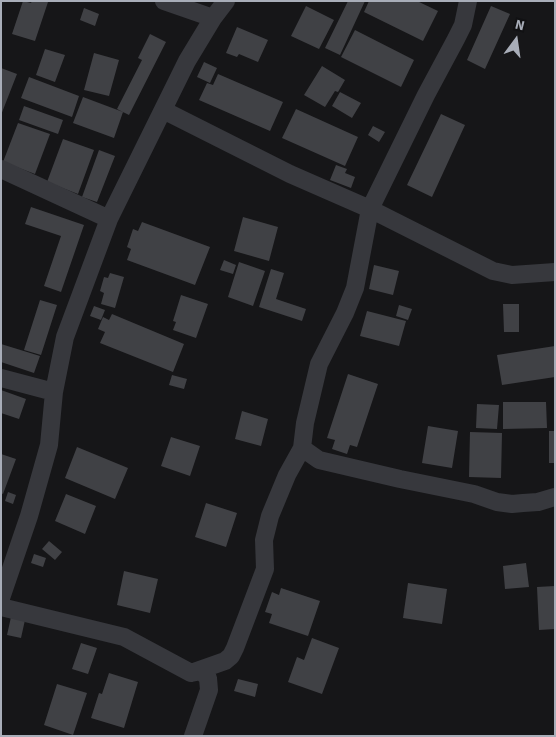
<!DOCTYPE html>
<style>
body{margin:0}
#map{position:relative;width:556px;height:737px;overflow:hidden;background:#161618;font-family:"Source Sans 3",sans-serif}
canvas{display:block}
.frame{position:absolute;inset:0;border:2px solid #a8adb8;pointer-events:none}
.north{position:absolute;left:491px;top:15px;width:50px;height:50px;-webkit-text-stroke:4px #111113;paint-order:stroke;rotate:14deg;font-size:14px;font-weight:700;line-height:20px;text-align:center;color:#a8adb8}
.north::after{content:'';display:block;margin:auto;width:18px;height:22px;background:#a8adb8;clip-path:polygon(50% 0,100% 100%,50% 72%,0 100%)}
</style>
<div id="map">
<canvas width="556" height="737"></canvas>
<div class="frame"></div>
<div class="north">N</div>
</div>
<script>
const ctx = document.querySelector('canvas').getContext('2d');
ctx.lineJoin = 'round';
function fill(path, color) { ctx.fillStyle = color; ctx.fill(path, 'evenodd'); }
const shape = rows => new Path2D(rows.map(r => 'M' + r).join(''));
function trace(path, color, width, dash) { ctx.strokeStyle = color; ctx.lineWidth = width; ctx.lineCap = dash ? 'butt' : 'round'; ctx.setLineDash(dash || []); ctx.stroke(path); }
fill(shape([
 [23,1,31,3,32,1,48,2,35,41,12,34],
 [348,1,365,1,340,55,325,48],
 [369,1,417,1,438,11,423,41,364,12],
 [306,6,334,20,319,49,291,36],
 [491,6,510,14,485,69,467,60],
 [84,8,99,14,95,26,80,20],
 [237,27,268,40,258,62,239,54,237,57,226,53],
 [355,30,414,60,401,87,341,57],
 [150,34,166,42,129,115,117,109,142,60,138,58],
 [45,49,65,55,55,82,36,75],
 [94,53,119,60,109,96,84,90],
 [204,62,217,68,210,83,197,77],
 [322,66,345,80,338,92,335,91,325,107,304,95],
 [1,68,17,74,1,115],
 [218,74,283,102,270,131,199,100,207,83,213,85],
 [29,77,79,96,72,117,21,98],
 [340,92,361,103,352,118,332,106],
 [83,97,123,112,114,138,73,123],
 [24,106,63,120,58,134,19,120],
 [296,109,358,137,345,166,282,138],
 [441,114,465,125,432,197,407,185],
 [18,123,50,134,35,174,3,162],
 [373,126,385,132,379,142,368,135],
 [63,139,94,150,78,194,47,182],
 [99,150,115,156,97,202,82,197],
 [336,165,347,169,345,173,355,177,351,188,330,180],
 [31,207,84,225,61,292,44,286,61,236,25,224],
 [243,217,278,227,269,261,234,251],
 [142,222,210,247,195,285,127,260,131,249,127,247,133,229,138,231],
 [224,260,236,265,233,274,220,270],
 [239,262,265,271,253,306,228,297],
 [374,265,399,271,393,295,369,289],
 [271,269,284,273,276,299,306,309,302,321,259,307],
 [110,273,124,277,115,308,101,304,104,293,100,291,104,277,108,278],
 [181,295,208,304,196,338,173,330,176,322,173,321],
 [40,300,57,305,41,355,24,350],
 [503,304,519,304,519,332,504,332],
 [399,305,412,309,408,320,396,316],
 [94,306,105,310,101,320,90,316],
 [367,311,406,321,399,346,360,336],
 [112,314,184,344,173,372,100,343,105,332,98,329,103,317,109,320],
 [1,344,40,356,34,373,1,362],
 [555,346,555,377,502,385,497,355],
 [348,374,378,384,357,447,350,445,347,454,332,449,335,440,327,438],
 [172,375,187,379,184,389,169,385],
 [1,390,26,399,19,419,1,413],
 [503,402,546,402,547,428,503,429],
 [477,404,499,405,497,429,476,428],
 [242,411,268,419,261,446,235,439],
 [428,426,458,431,452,468,422,463],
 [549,431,555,431,555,463,549,463],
 [470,432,502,433,501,478,469,477],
 [171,437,200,446,190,476,161,466],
 [77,447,128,468,115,499,65,478],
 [1,454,16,459,3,494,1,493],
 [8,492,16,495,13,504,5,501],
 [66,494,96,506,85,534,55,521],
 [206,503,237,513,226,547,195,537],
 [49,541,62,552,55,560,42,549],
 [34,554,46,558,43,567,31,563],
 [526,563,529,587,505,589,503,566],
 [124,571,158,579,150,613,117,605],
 [408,583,447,589,442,624,403,618],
 [555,586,555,629,539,630,537,587],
 [281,588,320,601,308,636,269,623,272,614,265,612,272,592,279,595],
 [11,617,25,620,21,638,7,635],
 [312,638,339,648,322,694,288,682,297,657,304,660],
 [81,643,97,648,88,674,72,669],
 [109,673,138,682,124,728,91,718,99,693,102,694],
 [238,679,258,684,255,697,234,691],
 [57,684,87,693,73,735,44,725]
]), '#404145');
trace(shape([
 [164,1,213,18],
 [163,110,290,174,370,209,493,271,512,275,555,272],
 [1,169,109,219],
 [1,378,54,392],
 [302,448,319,460,400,479,474,494,497,502,512,504,523,503,538,502,555,497],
 [1,598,29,516,49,445,54,392,65,337,109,219,187,61,213,18,226,1],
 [1,607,124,637,191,673,201,671,208,678,209,690,193,736],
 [191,673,225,661,231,656,235,648,265,569,264,540,270,516,287,475,302,448,305,423,319,364,345,313,355,288,370,209,426,95,456,39,463,25,468,1]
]), '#37383d', 18);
</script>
